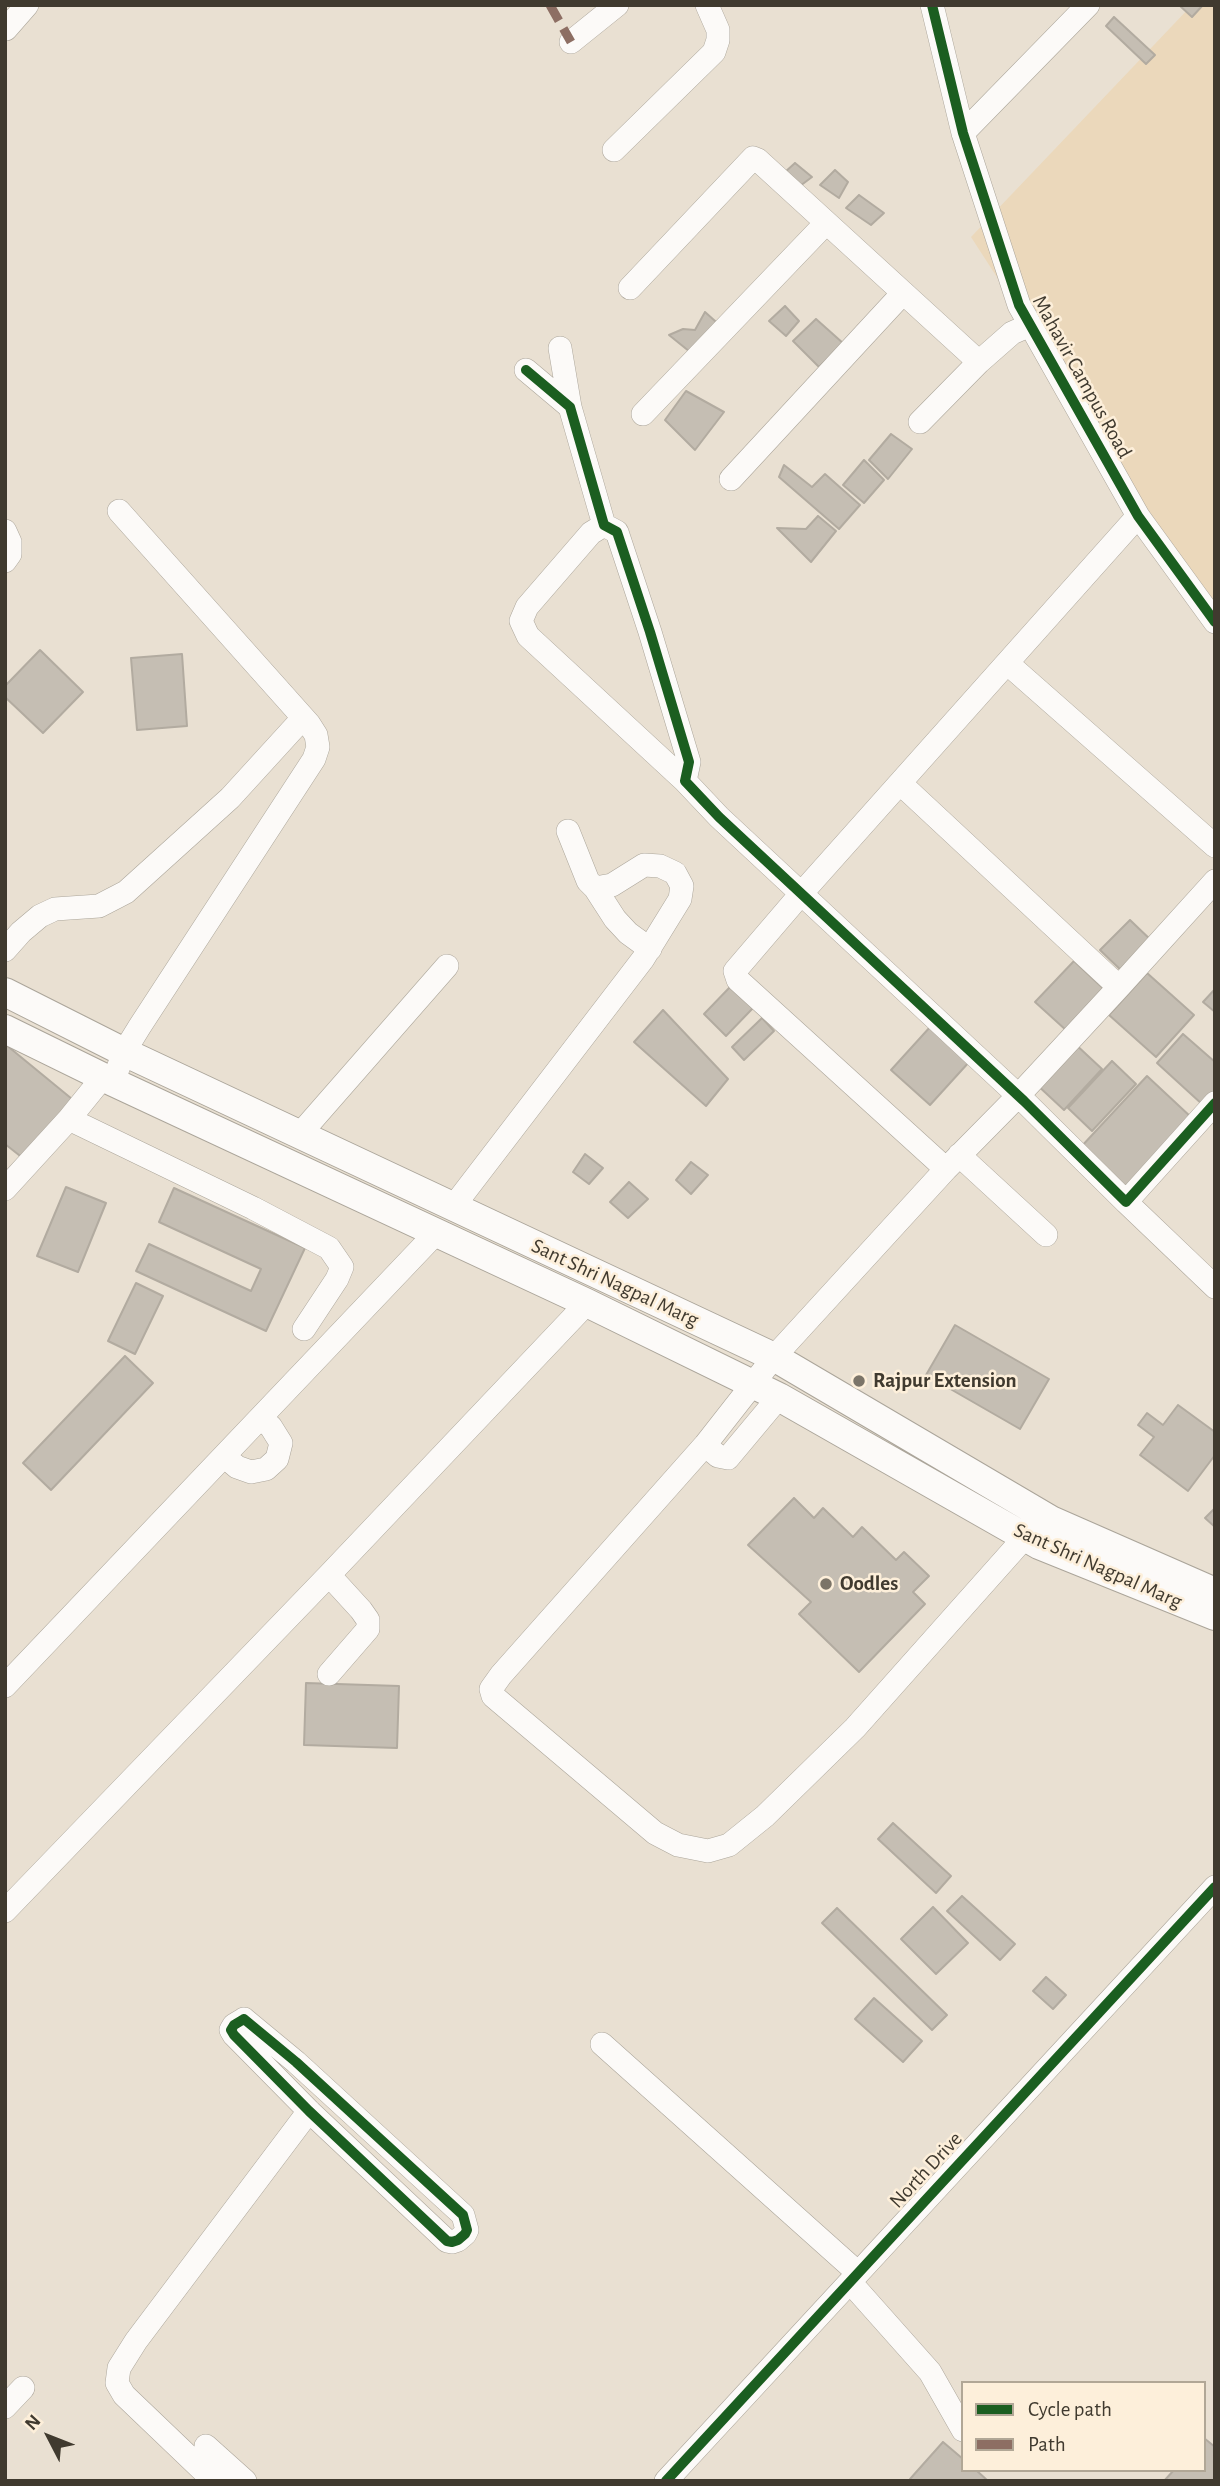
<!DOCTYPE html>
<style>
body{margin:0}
#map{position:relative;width:1220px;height:2486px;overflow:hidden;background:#e9e0d2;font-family:"Alegreya Sans",sans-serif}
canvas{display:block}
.frame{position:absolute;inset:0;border:7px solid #403a2f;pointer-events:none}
.legend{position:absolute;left:961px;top:2381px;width:245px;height:91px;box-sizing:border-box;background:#fdefda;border:2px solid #b1a796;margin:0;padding:9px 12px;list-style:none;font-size:21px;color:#403a2f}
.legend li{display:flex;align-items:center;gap:14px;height:35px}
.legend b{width:35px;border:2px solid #b1a796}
.north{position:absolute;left:14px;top:2402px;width:70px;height:70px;-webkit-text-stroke:5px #fdefda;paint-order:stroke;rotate:312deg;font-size:19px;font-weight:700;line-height:28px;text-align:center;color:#403a2f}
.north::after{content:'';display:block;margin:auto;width:24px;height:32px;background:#403a2f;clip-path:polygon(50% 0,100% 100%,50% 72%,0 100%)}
</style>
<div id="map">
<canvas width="1220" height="2486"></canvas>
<div class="frame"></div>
<ul class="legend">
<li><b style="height:9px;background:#1b5e20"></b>Cycle path</li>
<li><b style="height:9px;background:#8d6e63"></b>Path</li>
</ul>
<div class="north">N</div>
</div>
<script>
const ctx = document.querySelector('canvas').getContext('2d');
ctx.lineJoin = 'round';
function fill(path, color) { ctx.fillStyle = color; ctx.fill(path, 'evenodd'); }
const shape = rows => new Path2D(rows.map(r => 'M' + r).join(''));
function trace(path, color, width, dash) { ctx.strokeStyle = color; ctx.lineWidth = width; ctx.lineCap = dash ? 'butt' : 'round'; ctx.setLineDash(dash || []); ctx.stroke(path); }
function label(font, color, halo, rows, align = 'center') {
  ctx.font = font + ' "Alegreya Sans",sans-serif'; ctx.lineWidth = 5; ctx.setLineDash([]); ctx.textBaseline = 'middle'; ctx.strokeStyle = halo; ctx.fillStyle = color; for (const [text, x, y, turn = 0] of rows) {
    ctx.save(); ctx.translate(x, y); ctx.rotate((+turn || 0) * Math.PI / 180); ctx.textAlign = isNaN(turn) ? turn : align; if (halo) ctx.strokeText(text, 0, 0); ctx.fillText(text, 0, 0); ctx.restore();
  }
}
fill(shape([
 [1192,5,1215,5,1215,608,1159,528,971,237]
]), '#ebd8bb');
const building = shape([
 [1179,5,1203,5,1192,17,1179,5],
 [1114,17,1155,55,1146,64,1106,26,1114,17],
 [795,163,812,177,800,186,784,173,795,163],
 [835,170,848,182,839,198,820,185,835,170],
 [859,195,884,213,871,225,846,208,859,195],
 [785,306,799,321,786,336,769,321,785,306],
 [705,312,724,329,695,356,669,335,683,329,695,330,705,312],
 [816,319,844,344,819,367,793,341,816,319],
 [686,391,724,412,695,450,665,420,686,391],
 [891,434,912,449,888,479,869,460,891,434],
 [864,460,884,480,864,503,843,485,864,460],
 [784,465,812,487,825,474,860,505,839,529,779,477,784,465],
 [818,516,836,531,811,562,777,528,806,529,818,516],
 [40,650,83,692,43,733,5,697,5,686,40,650],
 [182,654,187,726,137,730,131,658,182,654],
 [1130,920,1155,944,1126,975,1100,950,1130,920],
 [1074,961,1106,991,1067,1031,1035,1002,1074,961],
 [1147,973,1194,1015,1156,1057,1109,1015,1147,973],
 [731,986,753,1008,726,1036,704,1014,731,986],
 [1215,989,1215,1012,1203,1002,1215,989],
 [663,1010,728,1079,706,1106,634,1042,663,1010],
 [762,1018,774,1031,744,1060,732,1047,762,1018],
 [931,1026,970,1061,930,1105,891,1070,931,1026],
 [1183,1034,1215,1062,1215,1092,1203,1105,1157,1063,1183,1034],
 [1073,1042,1102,1069,1064,1110,1035,1083,1073,1042],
 [5,1044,72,1099,24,1159,5,1144,5,1044],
 [1112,1061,1136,1084,1092,1131,1068,1108,1112,1061],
 [1147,1076,1192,1118,1125,1190,1080,1148,1147,1076],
 [585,1154,603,1168,589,1184,573,1172,585,1154],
 [691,1162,708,1175,691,1194,676,1180,691,1162],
 [629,1182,648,1199,628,1218,610,1202,629,1182],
 [66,1187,106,1203,78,1272,37,1256,66,1187],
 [174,1188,305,1248,266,1331,136,1271,149,1244,251,1291,261,1269,159,1222,174,1188],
 [136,1283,163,1296,135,1354,108,1341,136,1283],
 [955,1325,1049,1379,1020,1429,926,1375,955,1325],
 [125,1356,153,1383,51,1490,23,1463,125,1356],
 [1178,1405,1215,1432,1215,1455,1188,1491,1140,1455,1154,1437,1138,1425,1147,1413,1163,1425,1178,1405],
 [794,1498,814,1518,823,1508,853,1537,862,1527,896,1560,904,1552,929,1576,913,1592,925,1604,859,1672,799,1614,811,1602,748,1545,794,1498],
 [1215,1508,1215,1527,1205,1518,1215,1508],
 [306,1683,399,1686,397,1748,304,1745,306,1683],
 [893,1823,951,1876,936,1893,878,1839,893,1823],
 [962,1896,1015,1944,1000,1960,947,1911,962,1896],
 [933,1907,968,1943,936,1974,901,1939,933,1907],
 [837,1908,947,2015,932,2030,822,1923,837,1908],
 [1046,1977,1066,1995,1053,2009,1033,1991,1046,1977],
 [874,1998,922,2041,903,2062,855,2019,874,1998],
 [1204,2438,1215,2447,1215,2481,1164,2481,1174,2470,1204,2470,1204,2438],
 [943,2442,963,2459,963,2470,976,2470,988,2481,913,2481,910,2479,943,2442]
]);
fill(building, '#c5beb3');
trace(building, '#b2aba0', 2);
const minor = shape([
 [932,5,963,133,1019,305,1138,516,1215,622],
 [6,29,27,5],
 [571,42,617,5],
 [963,133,1088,5],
 [614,150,714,52,718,40,718,30,707,5],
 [630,288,753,158,758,160,979,362,1012,333,1030,325],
 [560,348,570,407],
 [526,370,570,407,604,525,617,532,650,632,689,762,685,781,719,817,1024,1101,1126,1202,1215,1103],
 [643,414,826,223],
 [920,422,979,362],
 [731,479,903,293],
 [604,525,591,533,527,607,521,621,528,636,685,781],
 [5,531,10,542,10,554,5,561],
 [1007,663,1215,846],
 [901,784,1119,987],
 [595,888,615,919,628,933,650,949],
 [5,950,21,932,40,916,55,909,99,906,126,892,230,798,303,718],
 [113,1082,124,1052,140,1026,314,759,318,747,316,735,309,724,119,511],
 [69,1119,253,1208,329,1248,342,1267,337,1279,304,1329],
 [300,1134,447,966],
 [959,1155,1046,1235],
 [946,1169,738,980,735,971,800,895,1138,516],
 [5,1189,69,1119,103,1077],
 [1126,1202,1215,1287],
 [453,1207,643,959,680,899,682,886,675,873,660,866,644,865,612,885,595,888,588,881,568,831],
 [705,1445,718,1456,728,1458,779,1397],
 [224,1456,237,1467,251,1472,266,1469,277,1459,281,1443,271,1427,261,1418],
 [1025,1537,855,1728,765,1816,729,1845,708,1851,678,1845,655,1833,493,1696,491,1689,501,1675,705,1445,774,1357,946,1169,1018,1096,1119,987,1215,881],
 [329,1674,368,1629,368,1620,361,1610,329,1575],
 [5,1686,436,1233],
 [5,1911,329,1575,587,1303],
 [244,2019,296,2062,463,2215,467,2230,465,2234,458,2240,452,2242,447,2241,309,2111,234,2035,231,2030,234,2025,244,2019],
 [602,2044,858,2273],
 [850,2282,930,2372,963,2430],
 [5,2407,23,2388],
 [206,2446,245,2481],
 [214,2481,124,2395,117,2383,119,2368,136,2341,309,2111],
 [666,2481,1215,1887]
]);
const major = shape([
 [5,992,124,1052,774,1357,1051,1520,1215,1592],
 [5,1029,113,1082,587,1303,779,1397,1039,1545,1215,1616]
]);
trace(minor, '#aba59a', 24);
trace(major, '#aba59a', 30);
trace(minor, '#fcfaf8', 23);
trace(major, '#fcfaf8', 28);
trace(shape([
 [550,5,571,42]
]), '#8d6e63', 9, [18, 9]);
trace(shape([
 [932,5,963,133,1019,305,1138,516,1215,622],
 [526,370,570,407,604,525,617,532,650,632,689,762,685,781,719,817,1024,1101,1126,1202,1215,1103],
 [244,2019,296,2062,463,2215,467,2230,465,2234,458,2240,452,2242,447,2241,309,2111,234,2035,231,2030,234,2025,244,2019],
 [666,2481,1215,1887]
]), '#1b5e20', 10);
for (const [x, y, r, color] of [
 [859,1381,7,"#7b7468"],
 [826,1584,7,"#7b7468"]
]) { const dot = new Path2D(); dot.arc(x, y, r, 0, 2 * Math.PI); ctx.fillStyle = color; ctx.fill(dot); trace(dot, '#fdefda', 2.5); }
label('21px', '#403a2f', '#fdefda', [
 ["Mahavir Campus Road",1082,377,61],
 ["Sant Shri Nagpal Marg",615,1283,25],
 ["Sant Shri Nagpal Marg",1098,1566,24],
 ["North Drive",926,2170,-47]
]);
label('bold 21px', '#403a2f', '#fdefda', [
 ["Rajpur Extension",873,1381],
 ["Oodles",840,1584]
], 'left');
</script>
